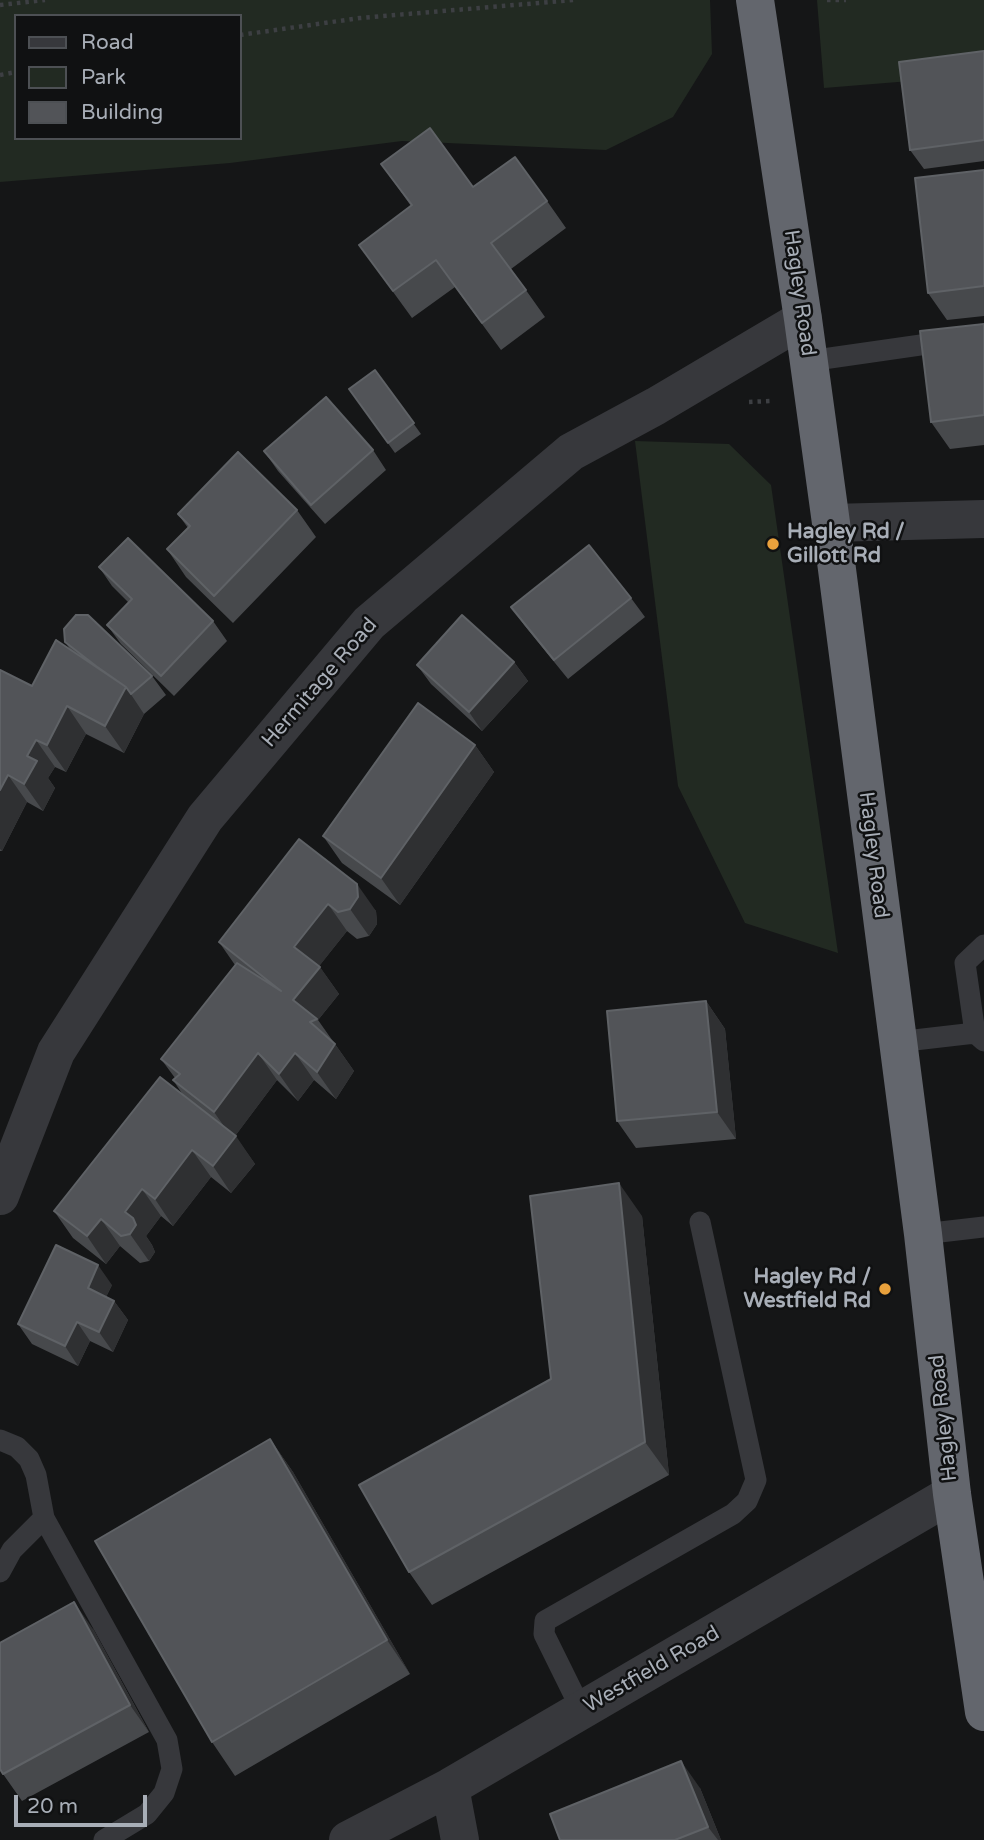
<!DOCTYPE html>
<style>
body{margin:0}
#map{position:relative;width:984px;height:1840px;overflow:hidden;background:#151617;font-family:"Varela Round",sans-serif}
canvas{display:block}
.legend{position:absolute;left:14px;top:14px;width:228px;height:126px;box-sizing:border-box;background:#101112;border:2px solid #4d5054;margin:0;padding:9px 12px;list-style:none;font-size:21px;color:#a8aeb7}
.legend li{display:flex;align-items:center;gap:14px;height:35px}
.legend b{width:35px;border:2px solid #4d5054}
.scale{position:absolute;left:14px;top:1795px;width:133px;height:32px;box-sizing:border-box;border:4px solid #a8aeb7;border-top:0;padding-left:9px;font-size:21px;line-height:24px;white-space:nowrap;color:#a8aeb7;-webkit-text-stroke:5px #101112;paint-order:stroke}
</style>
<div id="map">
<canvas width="984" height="1840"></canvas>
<ul class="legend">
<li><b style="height:9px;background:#37383c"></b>Road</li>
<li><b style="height:19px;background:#222a22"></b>Park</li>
<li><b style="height:19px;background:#525458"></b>Building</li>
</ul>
<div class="scale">20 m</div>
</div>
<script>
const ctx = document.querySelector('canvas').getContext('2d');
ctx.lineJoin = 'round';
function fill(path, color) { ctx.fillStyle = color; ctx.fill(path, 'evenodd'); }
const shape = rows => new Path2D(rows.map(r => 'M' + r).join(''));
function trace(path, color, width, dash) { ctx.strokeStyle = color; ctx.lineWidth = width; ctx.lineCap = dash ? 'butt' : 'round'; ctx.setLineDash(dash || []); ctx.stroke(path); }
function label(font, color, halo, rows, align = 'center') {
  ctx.font = font + ' "Varela Round",sans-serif'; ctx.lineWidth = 5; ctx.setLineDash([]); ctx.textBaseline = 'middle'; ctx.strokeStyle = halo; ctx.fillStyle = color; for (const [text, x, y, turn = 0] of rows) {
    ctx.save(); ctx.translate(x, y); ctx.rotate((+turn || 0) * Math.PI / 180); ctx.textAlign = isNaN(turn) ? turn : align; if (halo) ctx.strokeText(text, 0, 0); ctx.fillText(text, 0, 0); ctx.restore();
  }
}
fill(shape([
 [0,0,710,0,712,54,673,117,606,150,402,141,230,163,0,182],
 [16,16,240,16,240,138,16,138],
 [817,0,984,0,984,75,824,88],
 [635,441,729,444,771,485,838,953,745,923,678,786]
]), '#222a22');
trace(shape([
 [827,0,846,0],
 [0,5,45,0],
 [240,35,360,18,574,0],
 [0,75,16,72],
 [749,402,771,401]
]), '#3d3f43', 4.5, [3.5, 5]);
trace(shape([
 [809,361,984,336],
 [984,945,965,963,975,1033,984,1041],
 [897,1042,975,1033],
 [923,1234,984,1227],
 [0,1440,17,1447,29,1459,36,1475,44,1518,167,1740,172,1769,164,1793,147,1814,104,1840],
 [0,1572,12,1550,44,1518],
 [582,1711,544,1634,545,1621,733,1514,747,1501,756,1480,700,1222]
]), '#37383c', 21);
trace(shape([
 [831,523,984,519],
 [0,1196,56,1052,205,818,369,623,571,452,656,406,803,319],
 [450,1787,460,1840],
 [348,1840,450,1787,952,1494]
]), '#37383c', 38);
trace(shape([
 [755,0,803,319,831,523,923,1234,952,1494,984,1712]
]), '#63666d', 38);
fill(shape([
 [984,51,984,161,924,169,910,150],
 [381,164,473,187,547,201,566,228,511,269,545,317,501,350,455,287,412,318,359,245,411,206],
 [984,170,984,316,947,320,928,293],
 [984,324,984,445,950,449,931,422],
 [375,370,421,434,395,453,349,389],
 [373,450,386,470,325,524,278,471,264,451],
 [297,510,316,537,233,623,186,577,167,549,188,528,178,514],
 [99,567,213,621,227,641,174,696,121,644,107,625,129,603,112,586],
 [631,598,645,617,568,679,525,626,511,607],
 [65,642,152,676,166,695,144,714,124,753,86,734,66,772,55,767,48,778,55,788,43,811,27,802,2,851,0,851,0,670,32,686,70,649],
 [514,662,528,681,482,731,431,684,417,665],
 [475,745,494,772,400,905,342,863,323,836],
 [299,839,376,911,377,924,369,936,357,939,347,931,319,966,339,994,318,1020,354,1071,336,1099,314,1080,298,1101,277,1080,235,1136,255,1164,231,1193,211,1177,173,1226,161,1216,146,1236,152,1245,155,1252,149,1261,140,1263,120,1246,106,1264,73,1238,54,1211,183,1095,173,1080,175,1078,161,1059,235,965,219,942],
 [706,1001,725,1029,736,1139,636,1148,617,1121],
 [642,1216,669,1475,432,1605,409,1572,551,1379],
 [112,1285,106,1297,114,1301,128,1320,113,1352,90,1341,78,1366,32,1344,18,1324],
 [270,1439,293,1472,410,1674,235,1776,212,1742],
 [93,1629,149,1732,22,1801,3,1774],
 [700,1788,721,1840,560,1840]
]), '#47494c');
fill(shape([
 [514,662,528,681,482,731,469,712],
 [126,687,144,714,124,753,105,726],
 [67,706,86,734,66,772,47,745],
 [36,740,55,767,48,778,55,788,43,811,24,784,27,756],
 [475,745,494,772,400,905,381,878],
 [8,775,27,802,2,851,0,849,0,790],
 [357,884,376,911,377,924,369,936,350,909],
 [328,904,347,931,313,974,294,947],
 [320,967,339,994,318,1020,293,1000],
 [706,1001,725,1029,736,1139,717,1112],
 [335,1044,354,1071,336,1099,317,1072],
 [258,1053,277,1080,233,1139,214,1112],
 [295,1053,314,1080,298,1101,279,1074],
 [236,1136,255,1164,231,1193,213,1166],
 [192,1150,211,1177,173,1226,155,1199],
 [619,1183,642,1216,669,1475,645,1442],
 [142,1189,161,1216,146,1236,152,1245,155,1252,149,1261,130,1234,125,1212],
 [101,1219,120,1246,106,1264,87,1236],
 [98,1265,112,1285,101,1307,88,1288],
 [114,1301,128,1320,113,1352,99,1332],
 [77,1322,90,1341,78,1366,65,1346],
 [270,1439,293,1472,410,1674,387,1640],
 [74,1602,93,1629,149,1732,130,1705],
 [681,1761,700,1788,721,1840,718,1840,708,1827]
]), '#2f3032');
const building = shape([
 [984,51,984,140,910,150,899,62,984,51],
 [430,128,473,187,515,157,547,201,491,243,526,290,482,323,436,260,393,291,359,245,412,205,381,164,430,128],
 [984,170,984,286,928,293,915,178,984,170],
 [984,324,984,415,931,422,920,331,984,324],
 [375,370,414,423,388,443,349,389,375,370],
 [326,397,373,450,311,505,264,451,326,397],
 [238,452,297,510,214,596,167,549,190,526,178,514,238,452],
 [128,538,213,621,161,676,107,625,132,599,99,567,128,538],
 [589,545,631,598,554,660,511,607,589,545],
 [76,615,88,615,152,676,131,694,126,687,96,666,65,642,64,629,76,615],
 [462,615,514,662,469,712,417,665,462,615],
 [56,640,126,687,105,726,67,706,47,745,36,740,27,756,37,761,24,784,8,775,0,790,0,670,32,686,56,640],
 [418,703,475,745,381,878,323,836,418,703],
 [299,839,357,884,358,897,350,909,338,912,328,904,294,947,320,967,293,1000,317,1019,310,1022,335,1044,317,1072,295,1053,279,1074,258,1053,214,1112,173,1080,180,1074,161,1059,237,963,281,991,219,942,299,839],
 [706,1001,717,1112,617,1121,607,1011,706,1001],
 [160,1077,236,1136,213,1166,192,1150,155,1199,142,1189,125,1212,133,1218,136,1225,130,1234,121,1236,101,1219,87,1236,54,1211,160,1077],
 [619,1183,645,1442,409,1572,359,1485,551,1379,530,1196,619,1183],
 [56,1245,98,1265,88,1288,114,1301,99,1332,77,1322,65,1346,18,1324,56,1245],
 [270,1439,387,1640,212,1742,95,1541,270,1439],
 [74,1602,130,1705,3,1774,0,1769,0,1643,74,1602],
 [681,1761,708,1827,675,1840,560,1840,550,1814,681,1761]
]);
fill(building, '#525458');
trace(building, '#5f6266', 2);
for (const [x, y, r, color] of [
 [773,544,7,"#e9a13c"],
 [885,1289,7,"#e9a13c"]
]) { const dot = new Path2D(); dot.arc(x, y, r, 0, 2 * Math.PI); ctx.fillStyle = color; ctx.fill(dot); trace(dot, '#101112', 2.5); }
label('21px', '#a8aeb7', '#101112', [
 ["Hagley Road",799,293,82],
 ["Hermitage Road",320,683,-49],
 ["Hagley Road",873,855,83],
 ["Hagley Road",944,1418,-96],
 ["Westfield Road",652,1670,-30]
]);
label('bold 21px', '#a8aeb7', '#101112', [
 ["Hagley Rd /",787,532],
 ["Gillott Rd",787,556],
 ["Hagley Rd /",871,1277,"right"],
 ["Westfield Rd",871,1301,"right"]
], 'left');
</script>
